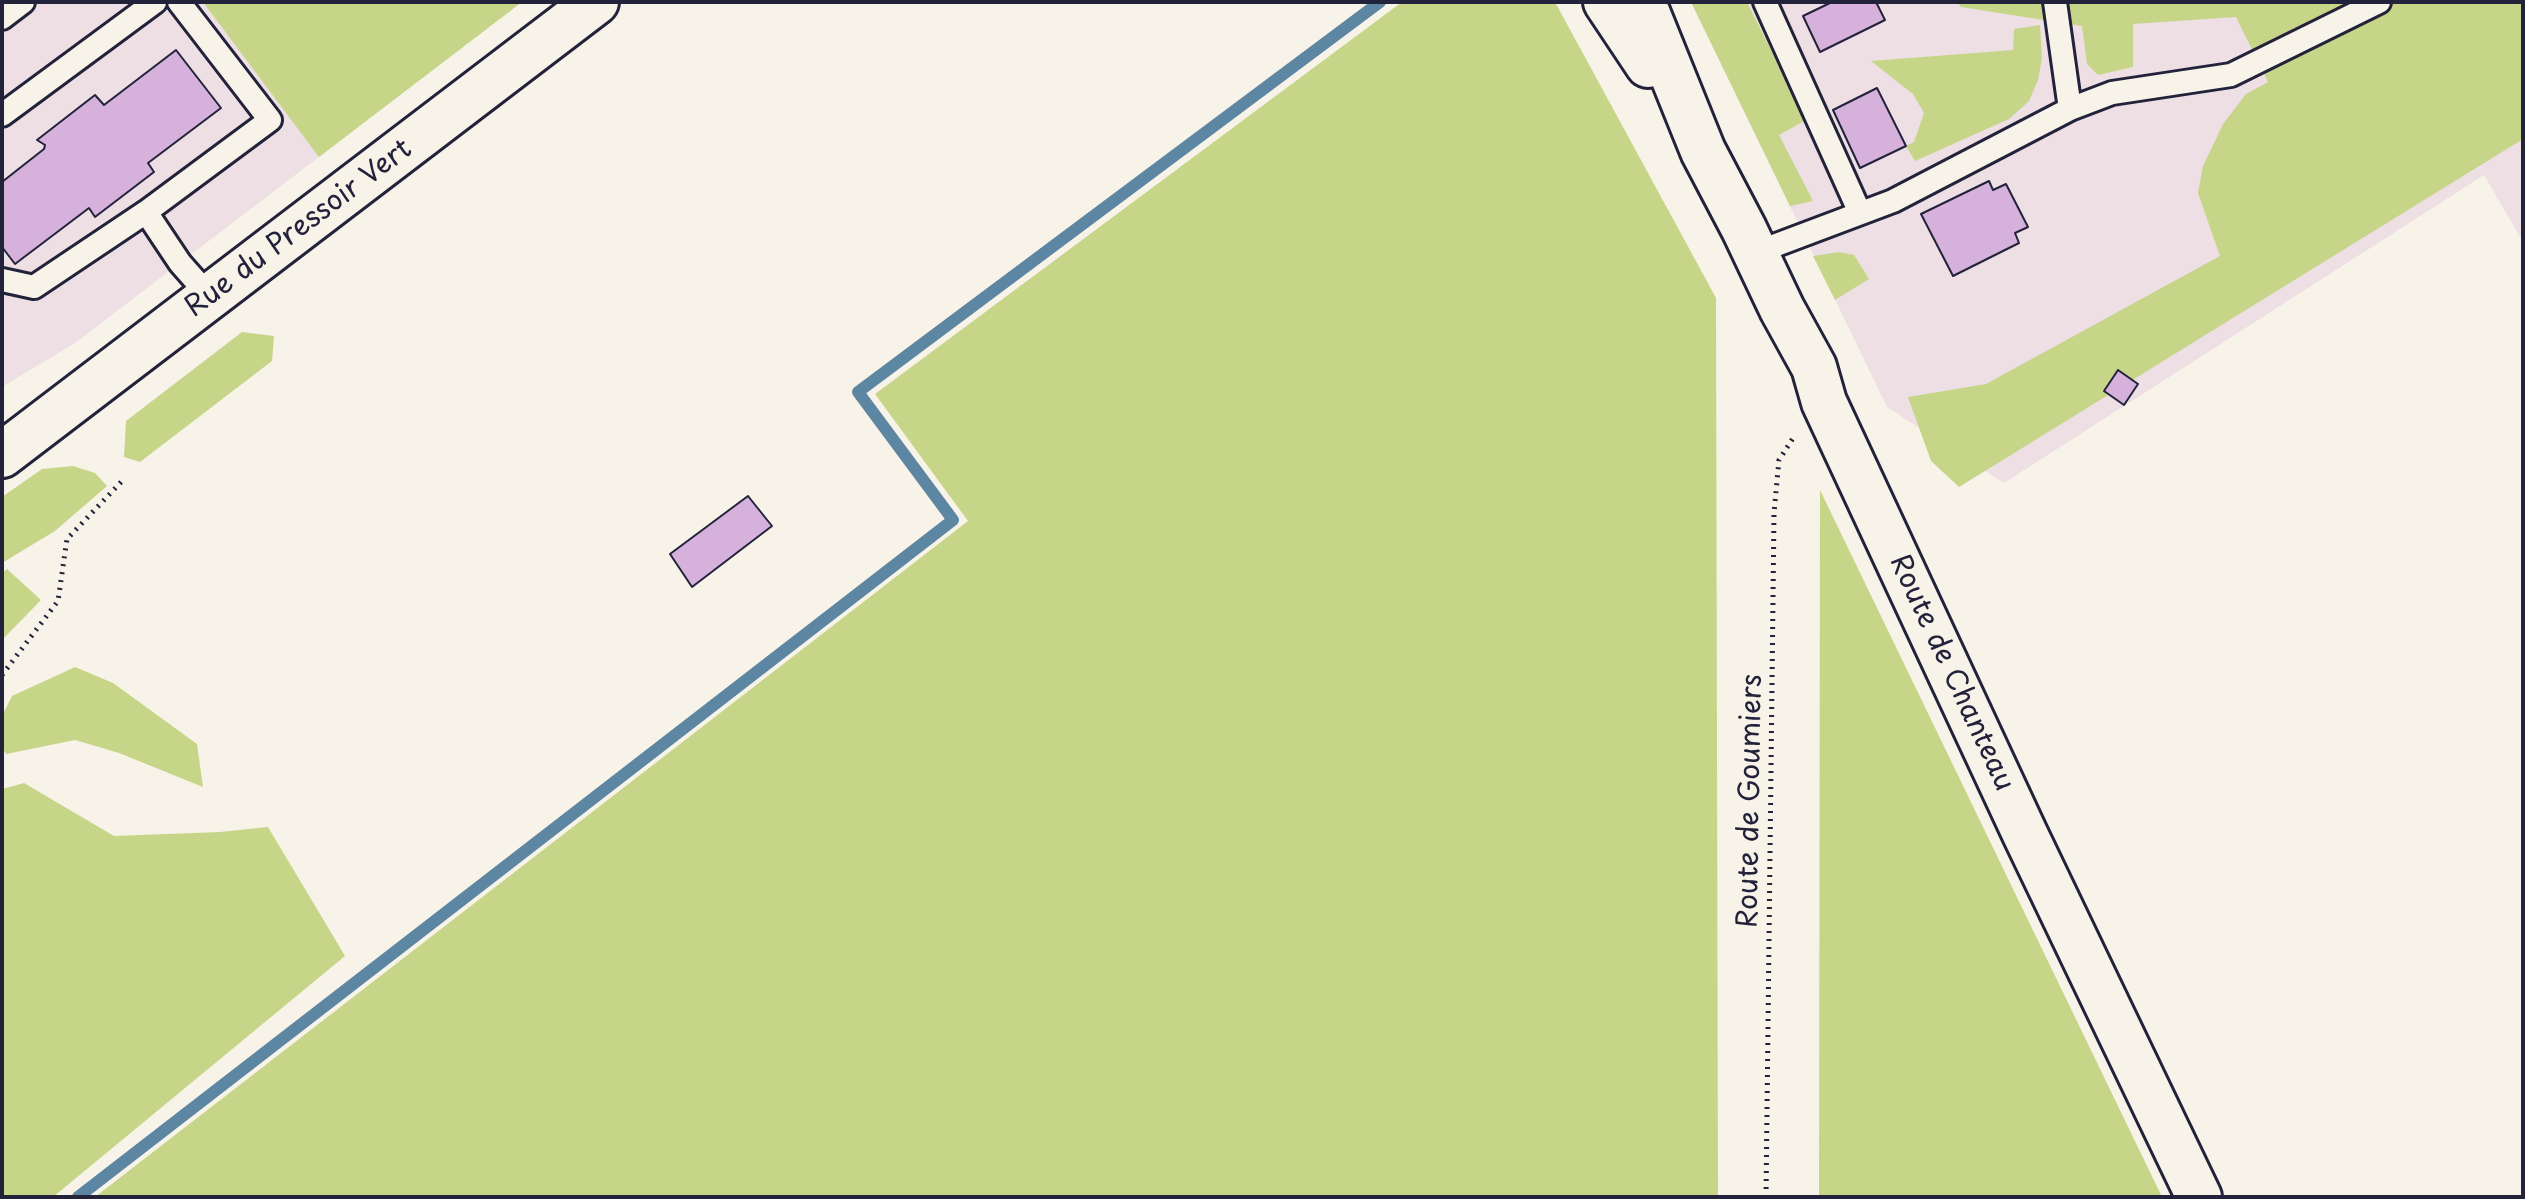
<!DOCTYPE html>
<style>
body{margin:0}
#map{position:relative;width:2525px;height:1199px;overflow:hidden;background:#f7f3e8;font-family:"Playpen Sans",sans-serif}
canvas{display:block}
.frame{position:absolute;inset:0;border:4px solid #22223b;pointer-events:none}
</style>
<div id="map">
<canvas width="2525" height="1199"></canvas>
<div class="frame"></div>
</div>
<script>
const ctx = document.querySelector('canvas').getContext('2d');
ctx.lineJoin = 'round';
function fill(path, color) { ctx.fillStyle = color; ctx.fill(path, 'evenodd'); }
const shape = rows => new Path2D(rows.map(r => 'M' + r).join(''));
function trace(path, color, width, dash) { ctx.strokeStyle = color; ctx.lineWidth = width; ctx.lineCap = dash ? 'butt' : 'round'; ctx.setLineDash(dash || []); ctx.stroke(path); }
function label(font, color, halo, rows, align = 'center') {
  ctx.font = font + ' "Playpen Sans",sans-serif'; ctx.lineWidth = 6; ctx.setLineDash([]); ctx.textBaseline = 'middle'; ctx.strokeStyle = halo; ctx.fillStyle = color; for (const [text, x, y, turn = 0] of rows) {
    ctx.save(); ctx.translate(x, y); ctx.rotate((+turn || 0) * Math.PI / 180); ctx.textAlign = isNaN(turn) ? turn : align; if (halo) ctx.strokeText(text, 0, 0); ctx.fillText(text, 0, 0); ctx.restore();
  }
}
fill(shape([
 [2,2,522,2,75,343,2,387],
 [1691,2,2523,2,2523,242,2484,175,2004,483,1887,407]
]), '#eddfe4');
fill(shape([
 [203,2,522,2,319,157],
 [1402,2,1555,2,1716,298,1718,1197,95,1197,968,521,875,394],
 [1691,2,1747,2,1806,120,1779,135,1813,201,1790,206],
 [1957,2,2523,2,2523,139,1959,487,1931,461,1908,397,1986,384,2220,256,2198,193,2203,166,2223,124,2246,94,2268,82,2236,17,2133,24,2133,67,2098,75,2087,64,2082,26,1961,7],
 [2040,25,2042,58,2038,80,2029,101,2009,119,1915,161,1906,146,1914,142,1924,113,1913,94,1871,61,2013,50,2014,29],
 [1839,252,1854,255,1869,279,1835,300,1813,256],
 [242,332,274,336,272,361,140,462,124,457,126,421],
 [73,466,95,473,107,486,55,531,2,563,2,497,42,469],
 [1820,490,2162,1197,1819,1197],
 [7,569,41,600,2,640,2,573],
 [75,667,113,683,197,744,203,787,119,753,75,740,6,754,2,747,2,716,12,696],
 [24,783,114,836,220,832,268,827,345,956,53,1197,2,1197,2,789]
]), '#c7d589');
trace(shape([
 [78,1197,953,520,858,392,1380,2]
]), '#5d86a2', 12);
const building = shape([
 [1832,2,1876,2,1885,20,1820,52,1803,16,1832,2],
 [176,50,221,108,148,163,154,172,95,217,89,208,15,264,2,247,2,182,44,149,45,145,37,140,95,95,104,105,176,50],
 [1877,88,1906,146,1860,168,1833,110,1877,88],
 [1989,181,1993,190,2006,184,2028,227,2015,233,2019,243,1953,276,1921,214,1989,181],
 [2118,370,2138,384,2124,405,2104,391,2118,370],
 [748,496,772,526,692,587,670,554,748,496]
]);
fill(building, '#d5b1db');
trace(building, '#22223b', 2);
const lane = shape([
 [1765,2,1860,213],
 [2055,2,2070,109],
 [2,18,23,2],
 [2,115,155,2],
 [146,212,180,263,210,297],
 [1755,253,1893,201,2070,109,2112,93,2231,75,2379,2],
 [2,280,34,287,146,212,270,120,179,2]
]);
const street = shape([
 [2,455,596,2]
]);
const secondary = shape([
 [1606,2,1648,65],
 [1643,2,1703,151,1744,229,1782,309,1814,367,1824,402,2025,834,2199,1197]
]);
trace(lane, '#22223b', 28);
trace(street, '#22223b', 50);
trace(secondary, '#22223b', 50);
trace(shape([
 [2,675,58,601,67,539,124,479],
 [1766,1197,1774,513,1779,460,1795,435]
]), '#22223b', 5, [2, 6]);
trace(lane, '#f7f3e8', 22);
trace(street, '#f7f3e8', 44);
trace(secondary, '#f7f3e8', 44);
label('28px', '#22223b', '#f7f3e8', [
 ["Rue du Pressoir Vert",299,229,-37],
 ["Route de Chanteau",1951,673,65],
 ["Route de Goumiers",1751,801,-89]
]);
</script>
